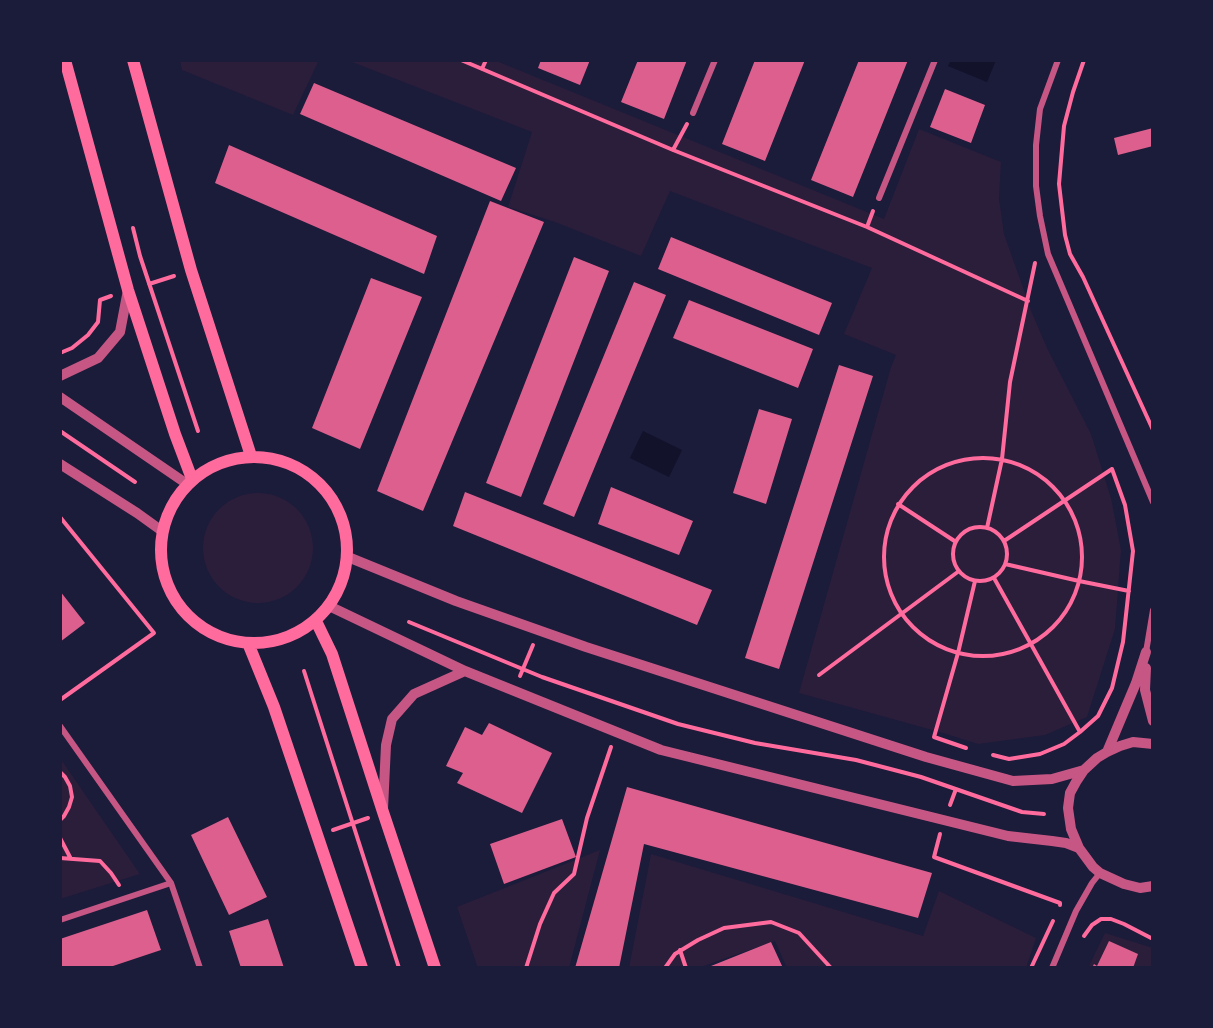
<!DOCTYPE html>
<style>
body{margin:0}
#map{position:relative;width:1213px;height:1028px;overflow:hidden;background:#1b1b3a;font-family:"Archivo Narrow",sans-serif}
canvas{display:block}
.frame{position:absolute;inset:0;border:62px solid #1b1b3a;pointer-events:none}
</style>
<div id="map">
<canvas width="1213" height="1028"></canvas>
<div class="frame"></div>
</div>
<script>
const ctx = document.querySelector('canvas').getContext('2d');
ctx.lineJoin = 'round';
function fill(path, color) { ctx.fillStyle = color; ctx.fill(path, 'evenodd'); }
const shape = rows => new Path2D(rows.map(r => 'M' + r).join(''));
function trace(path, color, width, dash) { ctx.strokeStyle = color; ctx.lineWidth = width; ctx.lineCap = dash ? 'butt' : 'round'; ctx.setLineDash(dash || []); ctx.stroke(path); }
fill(shape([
 [180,60,319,60,293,115,182,70],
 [347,60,494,60,884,219,919,129,1001,162,999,199,1004,234,1032,313,1048,350,1091,434,1111,498,1121,550,1115,629,1087,717,1045,735,978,744,943,733,799,693,891,367,896,355,844,334,872,268,670,191,641,256,555,222,508,207,532,132],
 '203 548a55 55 0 1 1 110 0a55 55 0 1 1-110 0Z',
 [60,758,140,874,60,899],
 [600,850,569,968,478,968,457,907],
 [651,854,923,936,939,891,1036,938,1026,968,787,968,775,941,698,968,629,968],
 [1105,933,1153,948,1153,968,1088,968]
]), '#2a1e3b');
fill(shape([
 [951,60,996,60,987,82,948,66],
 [643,431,682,450,669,477,630,458]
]), '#12122b');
fill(shape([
 [541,60,590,60,580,85,538,68],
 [638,60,687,60,664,119,621,102],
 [755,60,805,60,765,161,722,144],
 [859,60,908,60,853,197,811,180],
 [314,83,516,168,501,201,300,114],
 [945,89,985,105,971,143,930,127],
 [1153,128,1153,146,1118,155,1114,138],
 [229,145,437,236,424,274,215,183],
 [490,201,544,222,423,511,377,491],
 [671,237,832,303,819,335,658,269],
 [574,257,609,271,521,497,486,483],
 [371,278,422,297,360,449,312,428],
 [634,282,666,295,574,517,543,504],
 [689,300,813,349,798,388,673,338],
 [839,365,873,376,779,669,745,658],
 [759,409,792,419,766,504,733,493],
 [611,487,693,521,679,555,598,524],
 [465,492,712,590,697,625,453,526],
 [60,591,85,623,60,642],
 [489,723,552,753,522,813,457,783,463,773,446,766,465,727,482,735],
 [627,787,932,873,918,918,644,844,619,968,575,968],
 [228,817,267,897,229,915,191,835],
 [562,819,576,857,504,884,490,844],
 [147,910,161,950,107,968,60,968,60,939],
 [268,919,284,968,241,968,229,931],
 [1109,941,1138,954,1133,968,1092,968,1094,964,1097,966],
 [771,942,783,968,706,968]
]), '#dd5f8e');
trace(shape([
 [461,60,673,150,867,227,1028,301],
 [1084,60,1073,92,1064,126,1059,184,1065,235,1070,254,1083,277,1153,430],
 [482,69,486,60],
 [673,150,687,124],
 [867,227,873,211],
 [133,228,140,256,198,431],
 [149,284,174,276],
 [60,353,72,348,88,335,98,322,100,300,111,296],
 [60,431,135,482],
 '884 557a99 99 0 1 1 198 0a99 99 0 1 1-198 0Z',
 [898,504,956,542],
 [60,517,154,633,60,700],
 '953 554a27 27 0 1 1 54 0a27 27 0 1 1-54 0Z',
 [987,528,1002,459,1010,382,1035,263],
 [1005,564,1079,581,1129,591],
 [994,578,1080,732],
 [409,622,542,677,678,724,755,743,856,760,921,777,1022,812,1044,814],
 [304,671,399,968],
 [819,675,959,571],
 [520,676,533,645],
 [966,748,934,737,958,653,975,581],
 [993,755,1009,759,1040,754,1064,744,1080,732,1098,716,1112,688,1123,642,1133,551,1125,505,1112,469,1004,541],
 [60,772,65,777,70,786,72,797,69,807,64,816,60,820],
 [950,805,956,789],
 [333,830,368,818],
 [940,834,934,857,1060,903,1060,905],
 [60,838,71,859],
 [60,858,100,861,111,873,119,885],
 [1084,936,1092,925,1101,919,1111,919,1124,924,1153,939],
 [680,950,686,968],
 [526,968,540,924,554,893,574,874,587,818,611,747],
 [665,968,675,954,698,940,724,928,771,922,799,933,831,968],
 [1031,968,1053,921]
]), '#ff6b9d', 4);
trace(shape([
 [1058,60,1040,109,1036,145,1036,186,1040,216,1048,254,1153,502],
 [693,113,715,60],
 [879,198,935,60],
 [1146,652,1153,610],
 [60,726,171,883,200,968],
 [60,920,171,883],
 [1052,968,1076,911,1092,883,1100,873]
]), '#c65784', 6);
trace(shape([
 [60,376,98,358,120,332,128,290],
 [60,397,187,484],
 [60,464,137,513,162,531],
 [348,557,456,601,586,647,926,757,1013,781,1052,779,1084,770],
 [329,606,465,671,661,750,1008,836,1052,841,1066,843,1079,848],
 [1146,668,1145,690,1153,721],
 [1153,744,1133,742,1120,746,1107,752,1097,758,1084,770,1076,782,1070,793,1068,808,1071,829,1079,848,1093,867,1100,873,1124,884,1140,888,1153,886],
 [1107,752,1136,683,1146,652],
 [383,809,386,745,392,719,414,694,465,671]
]), '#c65784', 10);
trace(shape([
 [65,60,128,290,175,434,192,479],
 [133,60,191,270,251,456],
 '161 550a93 93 0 1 1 186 0a93 93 0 1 1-186 0Z',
 [316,621,332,654,383,812,435,968],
 [248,643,274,707,362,968]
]), '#ff6b9d', 12);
</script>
